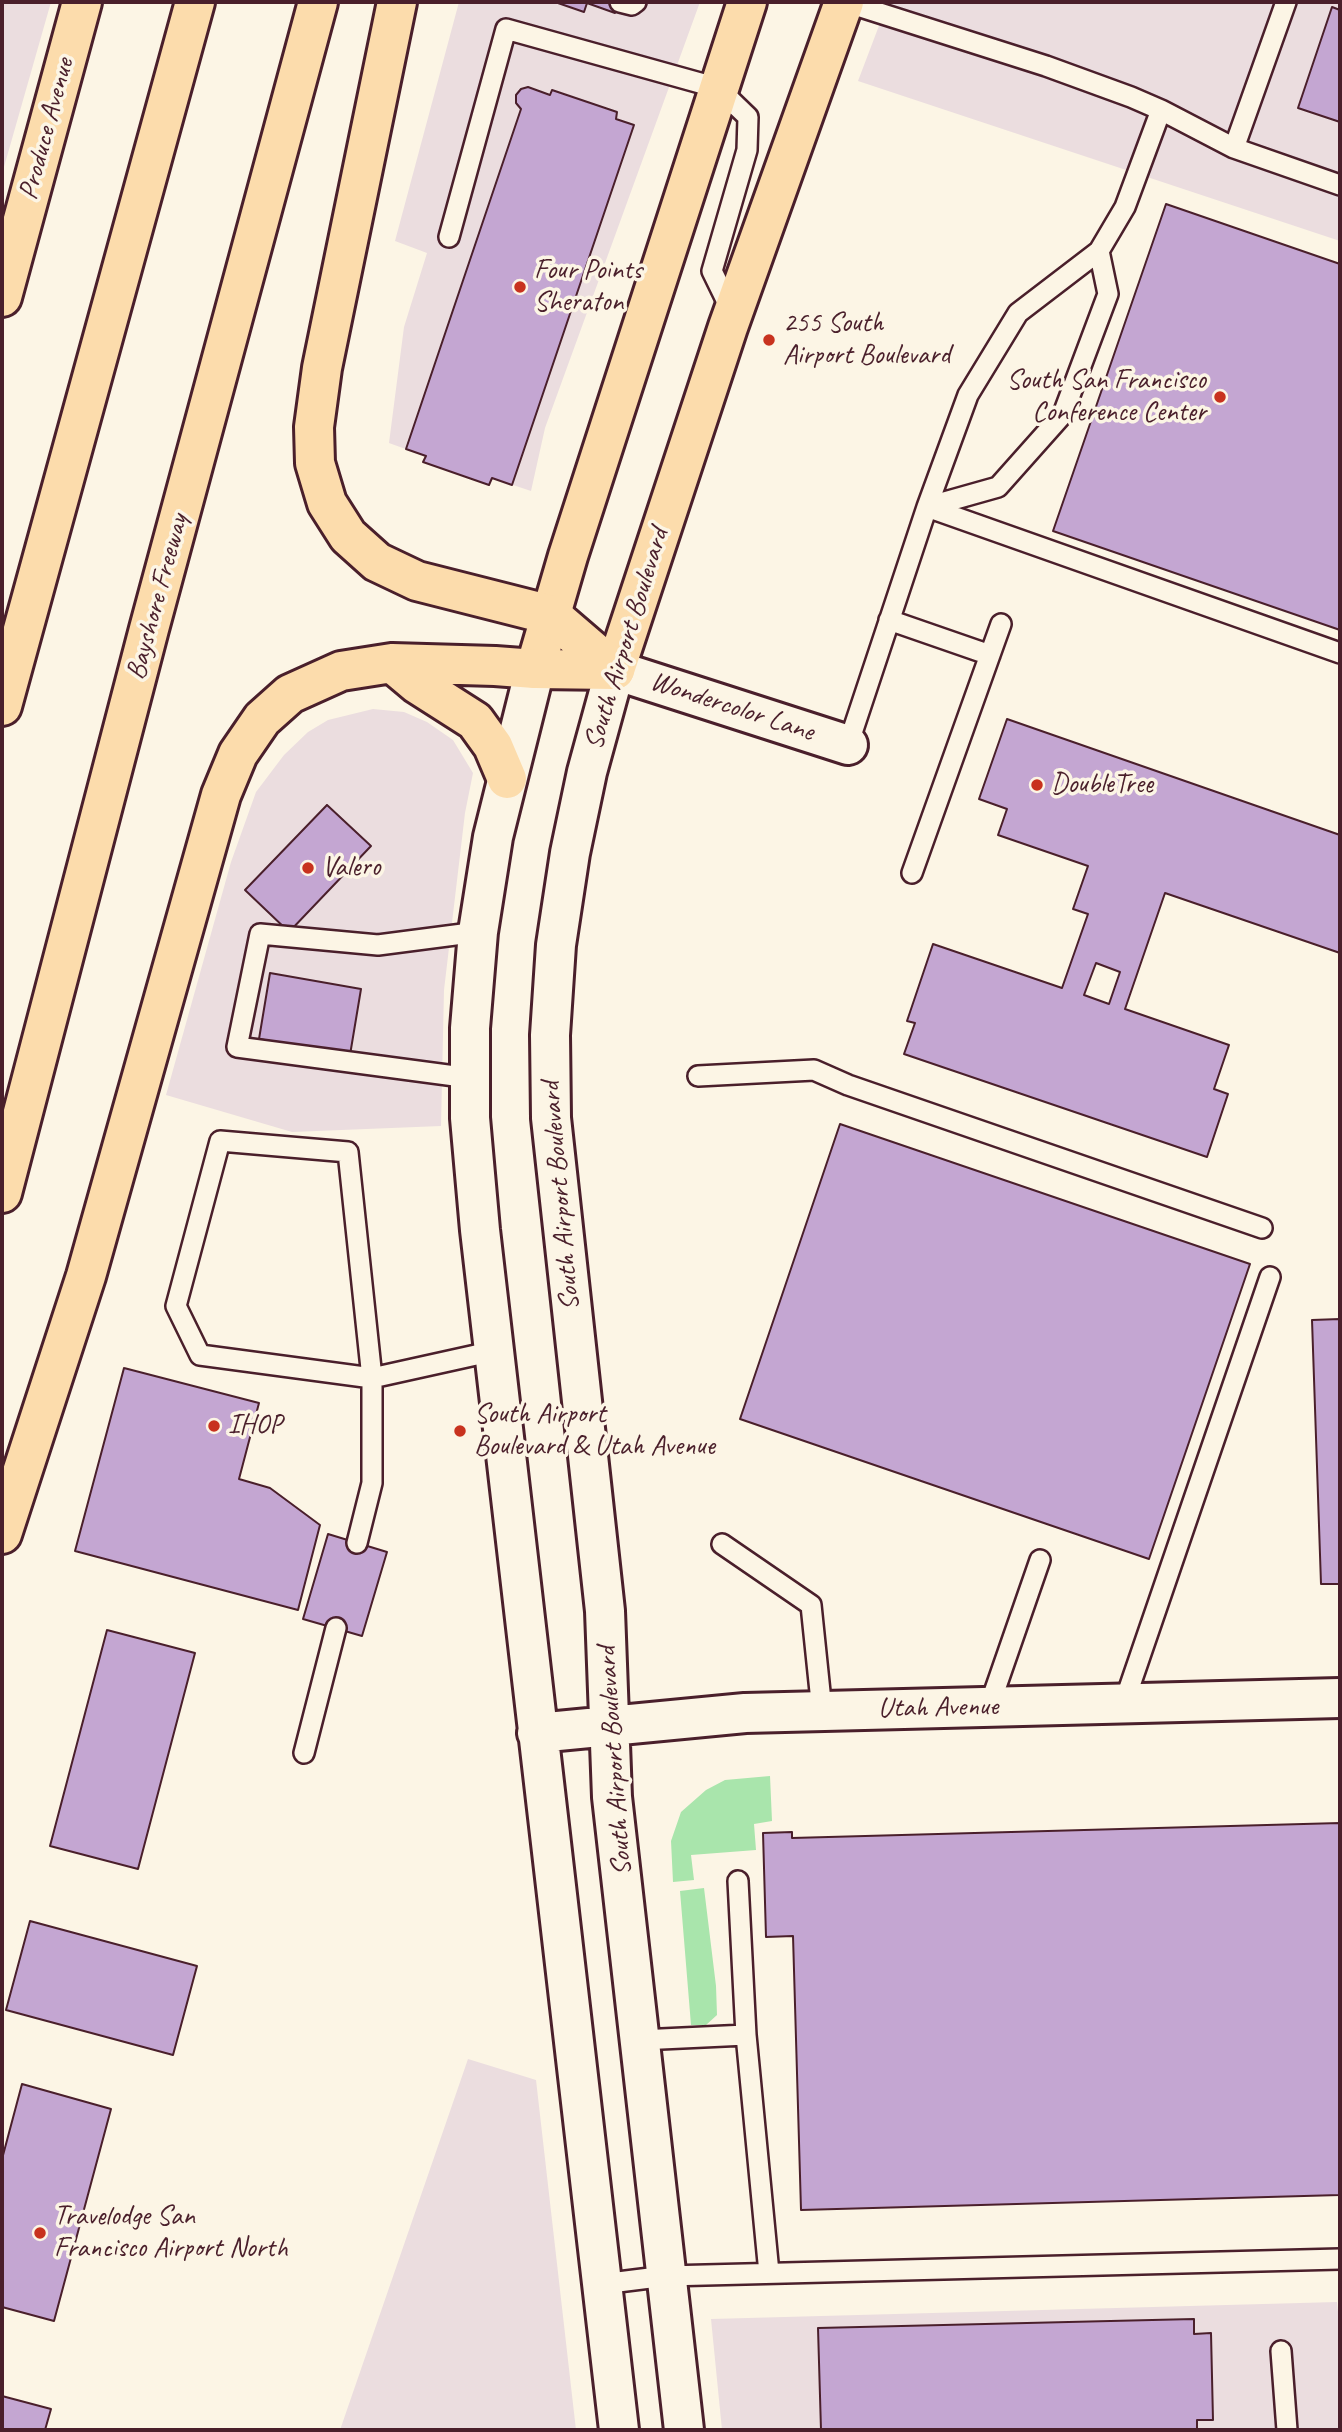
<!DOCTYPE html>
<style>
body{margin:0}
#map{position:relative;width:1342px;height:2432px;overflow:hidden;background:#fcf5e5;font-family:Caveat,sans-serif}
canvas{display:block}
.frame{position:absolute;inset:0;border:4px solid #4a1f2b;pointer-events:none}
</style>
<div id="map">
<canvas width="1342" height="2432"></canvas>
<div class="frame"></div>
</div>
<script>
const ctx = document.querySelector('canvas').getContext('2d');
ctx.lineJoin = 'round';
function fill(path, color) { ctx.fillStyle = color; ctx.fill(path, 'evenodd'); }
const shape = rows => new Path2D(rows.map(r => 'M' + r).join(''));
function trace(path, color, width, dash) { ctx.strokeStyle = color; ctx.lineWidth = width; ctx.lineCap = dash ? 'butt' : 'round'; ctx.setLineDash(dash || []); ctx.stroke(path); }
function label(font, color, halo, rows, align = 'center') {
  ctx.font = font + ' Caveat,sans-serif'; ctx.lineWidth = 7; ctx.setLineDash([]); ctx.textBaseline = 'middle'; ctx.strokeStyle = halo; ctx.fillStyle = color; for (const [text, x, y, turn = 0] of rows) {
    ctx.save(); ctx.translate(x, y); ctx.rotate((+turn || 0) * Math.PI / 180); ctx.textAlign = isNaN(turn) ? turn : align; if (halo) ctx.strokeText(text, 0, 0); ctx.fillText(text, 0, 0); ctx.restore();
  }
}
fill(shape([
 [2,2,51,2,2,174],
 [459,2,700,2,545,428,531,491,492,478,489,485,423,462,425,456,389,443,404,327,427,253,395,241],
 [888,2,1340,2,1340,241,858,81],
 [373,709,404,712,427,722,453,740,473,773,465,813,444,990,441,1126,292,1132,166,1095,231,862,256,792,284,755,308,732,328,720],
 [468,2059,536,2080,576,2430,340,2430],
 [1337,2302,1340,2332,1340,2430,722,2430,711,2319]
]), '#ebdddf');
fill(shape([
 [770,1776,772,1821,754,1824,756,1850,691,1855,694,1880,673,1882,671,1841,681,1812,706,1790,725,1780],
 [704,1888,716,1986,717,2015,706,2025,691,2025,680,1891]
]), '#a9e5ac');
const building = shape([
 [555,2,619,2,615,13,587,3,584,12,555,2],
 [1332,7,1340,10,1340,122,1298,108,1332,7],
 [528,87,550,95,552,90,617,112,616,119,634,125,512,485,492,478,489,485,423,462,426,456,406,449,521,109,516,103,516,95,521,89,528,87],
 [1166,204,1340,264,1340,630,1053,531,1166,204],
 [1007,719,1340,835,1340,953,1165,893,1125,1009,1229,1045,1214,1089,1228,1094,1207,1157,904,1054,915,1023,907,1021,933,944,1062,988,1088,914,1073,909,1088,866,998,835,1007,809,979,799,1007,719],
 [1096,963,1120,972,1109,1004,1084,995,1096,963],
 [327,805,371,846,289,932,245,890,327,805],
 [270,973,361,989,350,1055,259,1039,270,973],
 [840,1124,1250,1264,1149,1559,740,1419,840,1124],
 [1340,1319,1340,1584,1321,1584,1312,1320,1340,1319],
 [124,1368,259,1403,239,1479,270,1488,320,1525,298,1610,75,1551,124,1368],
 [328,1534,387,1552,362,1636,303,1619,328,1534],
 [107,1630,195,1653,138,1869,50,1846,107,1630],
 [1340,1823,1340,2195,801,2210,793,1936,766,1937,763,1833,792,1832,792,1838,1340,1823],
 [30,1921,197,1966,173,2055,6,2010,30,1921],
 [22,2084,111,2109,54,2321,2,2307,2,2159,22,2084],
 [1194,2319,1194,2334,1211,2333,1213,2420,1197,2420,1197,2430,821,2430,818,2328,1194,2319],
 [2,2396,51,2409,45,2430,2,2430,2,2396]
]);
fill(building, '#c4a6d2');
trace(building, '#4a1f2b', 2);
const lane = shape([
 [620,2,632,5,636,2],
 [845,2,1046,66,1131,97,1161,110,1234,148,1340,185],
 [1234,148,1286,2],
 [449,237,506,29,718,88,748,117,747,150,712,271,733,314],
 [927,507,1340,653],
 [927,507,998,487,1063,414,1108,294,1099,251],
 [889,620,990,655],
 [848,745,927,507,968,395,1018,313,1099,251,1125,207,1161,110],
 [912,873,1001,624],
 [698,1076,814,1070,848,1085,1262,1228],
 [470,1078,237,1047,260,934,378,945,478,932],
 [357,1543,372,1483,372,1378,200,1355,176,1306,220,1141,348,1152,372,1378,494,1351],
 [722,1544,811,1605,822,1711],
 [1124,1703,1270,1277],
 [989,1707,1040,1560],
 [304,1753,336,1628],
 [746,2035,769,2273],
 [640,2040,746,2035,738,1881],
 [602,2284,666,2276,1340,2259],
 [1281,2351,1287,2430]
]);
const street = shape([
 [615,670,848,745]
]);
const secondary = shape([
 [535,669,493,837,478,932,470,1028,470,1118,480,1230,619,2430],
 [615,670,587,772,570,853,556,945,550,1035,551,1118,605,1611,612,1797,684,2430],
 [537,1733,745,1713,1340,1698]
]);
const primary = shape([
 [2,297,82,2],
 [535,669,568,556,747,2],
 [615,670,728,327,844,2]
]);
const highway = shape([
 [397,2,322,368,314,427,315,463,327,503,348,536,377,562,417,581,551,615,615,670],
 [392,663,417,684,475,721,493,746,507,779],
 [2,706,195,2],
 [2,1193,149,629,318,2],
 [2,1534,86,1276,221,795,238,754,262,719,290,694,341,671,392,663,495,666,535,669,615,670]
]);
trace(lane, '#4a1f2b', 24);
trace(street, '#4a1f2b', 44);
trace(secondary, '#4a1f2b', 44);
trace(primary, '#4a1f2b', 44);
trace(highway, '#4a1f2b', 44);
trace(lane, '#fcf5e5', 19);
trace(street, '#fcf5e5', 38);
trace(secondary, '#fcf5e5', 38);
trace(primary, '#fcdcac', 38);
trace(highway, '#fcdcac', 38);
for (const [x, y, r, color] of [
 [520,287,7,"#c8321e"],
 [769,340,7,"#c8321e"],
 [1220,397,7,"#c8321e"],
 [1037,785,7,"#c8321e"],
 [308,868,7,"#c8321e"],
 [214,1426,7,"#c8321e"],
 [460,1431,7,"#c8321e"],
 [40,2233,7,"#c8321e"]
]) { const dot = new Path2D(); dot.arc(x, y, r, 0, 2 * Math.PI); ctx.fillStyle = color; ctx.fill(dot); trace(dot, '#fcf5e5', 2.5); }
label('28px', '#4a1f2b', '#fcf5e5', [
 ["Produce Avenue",47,129,-75],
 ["Bayshore Freeway",158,597,-75],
 ["South Airport Boulevard",627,639,-73],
 ["Wondercolor Lane",732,707,18],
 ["South Airport Boulevard",561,1196,-95],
 ["Utah Avenue",938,1708,-1],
 ["South Airport Boulevard",615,1761,-94]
]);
label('28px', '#4a1f2b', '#fcf5e5', [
 ["Four Points",534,271],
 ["Sheraton",534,303],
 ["255 South",783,324],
 ["Airport Boulevard",783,356],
 ["South San Francisco",1206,381,"right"],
 ["Conference Center",1206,413,"right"],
 ["DoubleTree",1051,785],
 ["Valero",322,868],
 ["South Airport",474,1415],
 ["Boulevard & Utah Avenue",474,1447],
 ["IHOP",228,1426],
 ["Travelodge San",54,2217],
 ["Francisco Airport North",54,2249]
], 'left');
</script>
